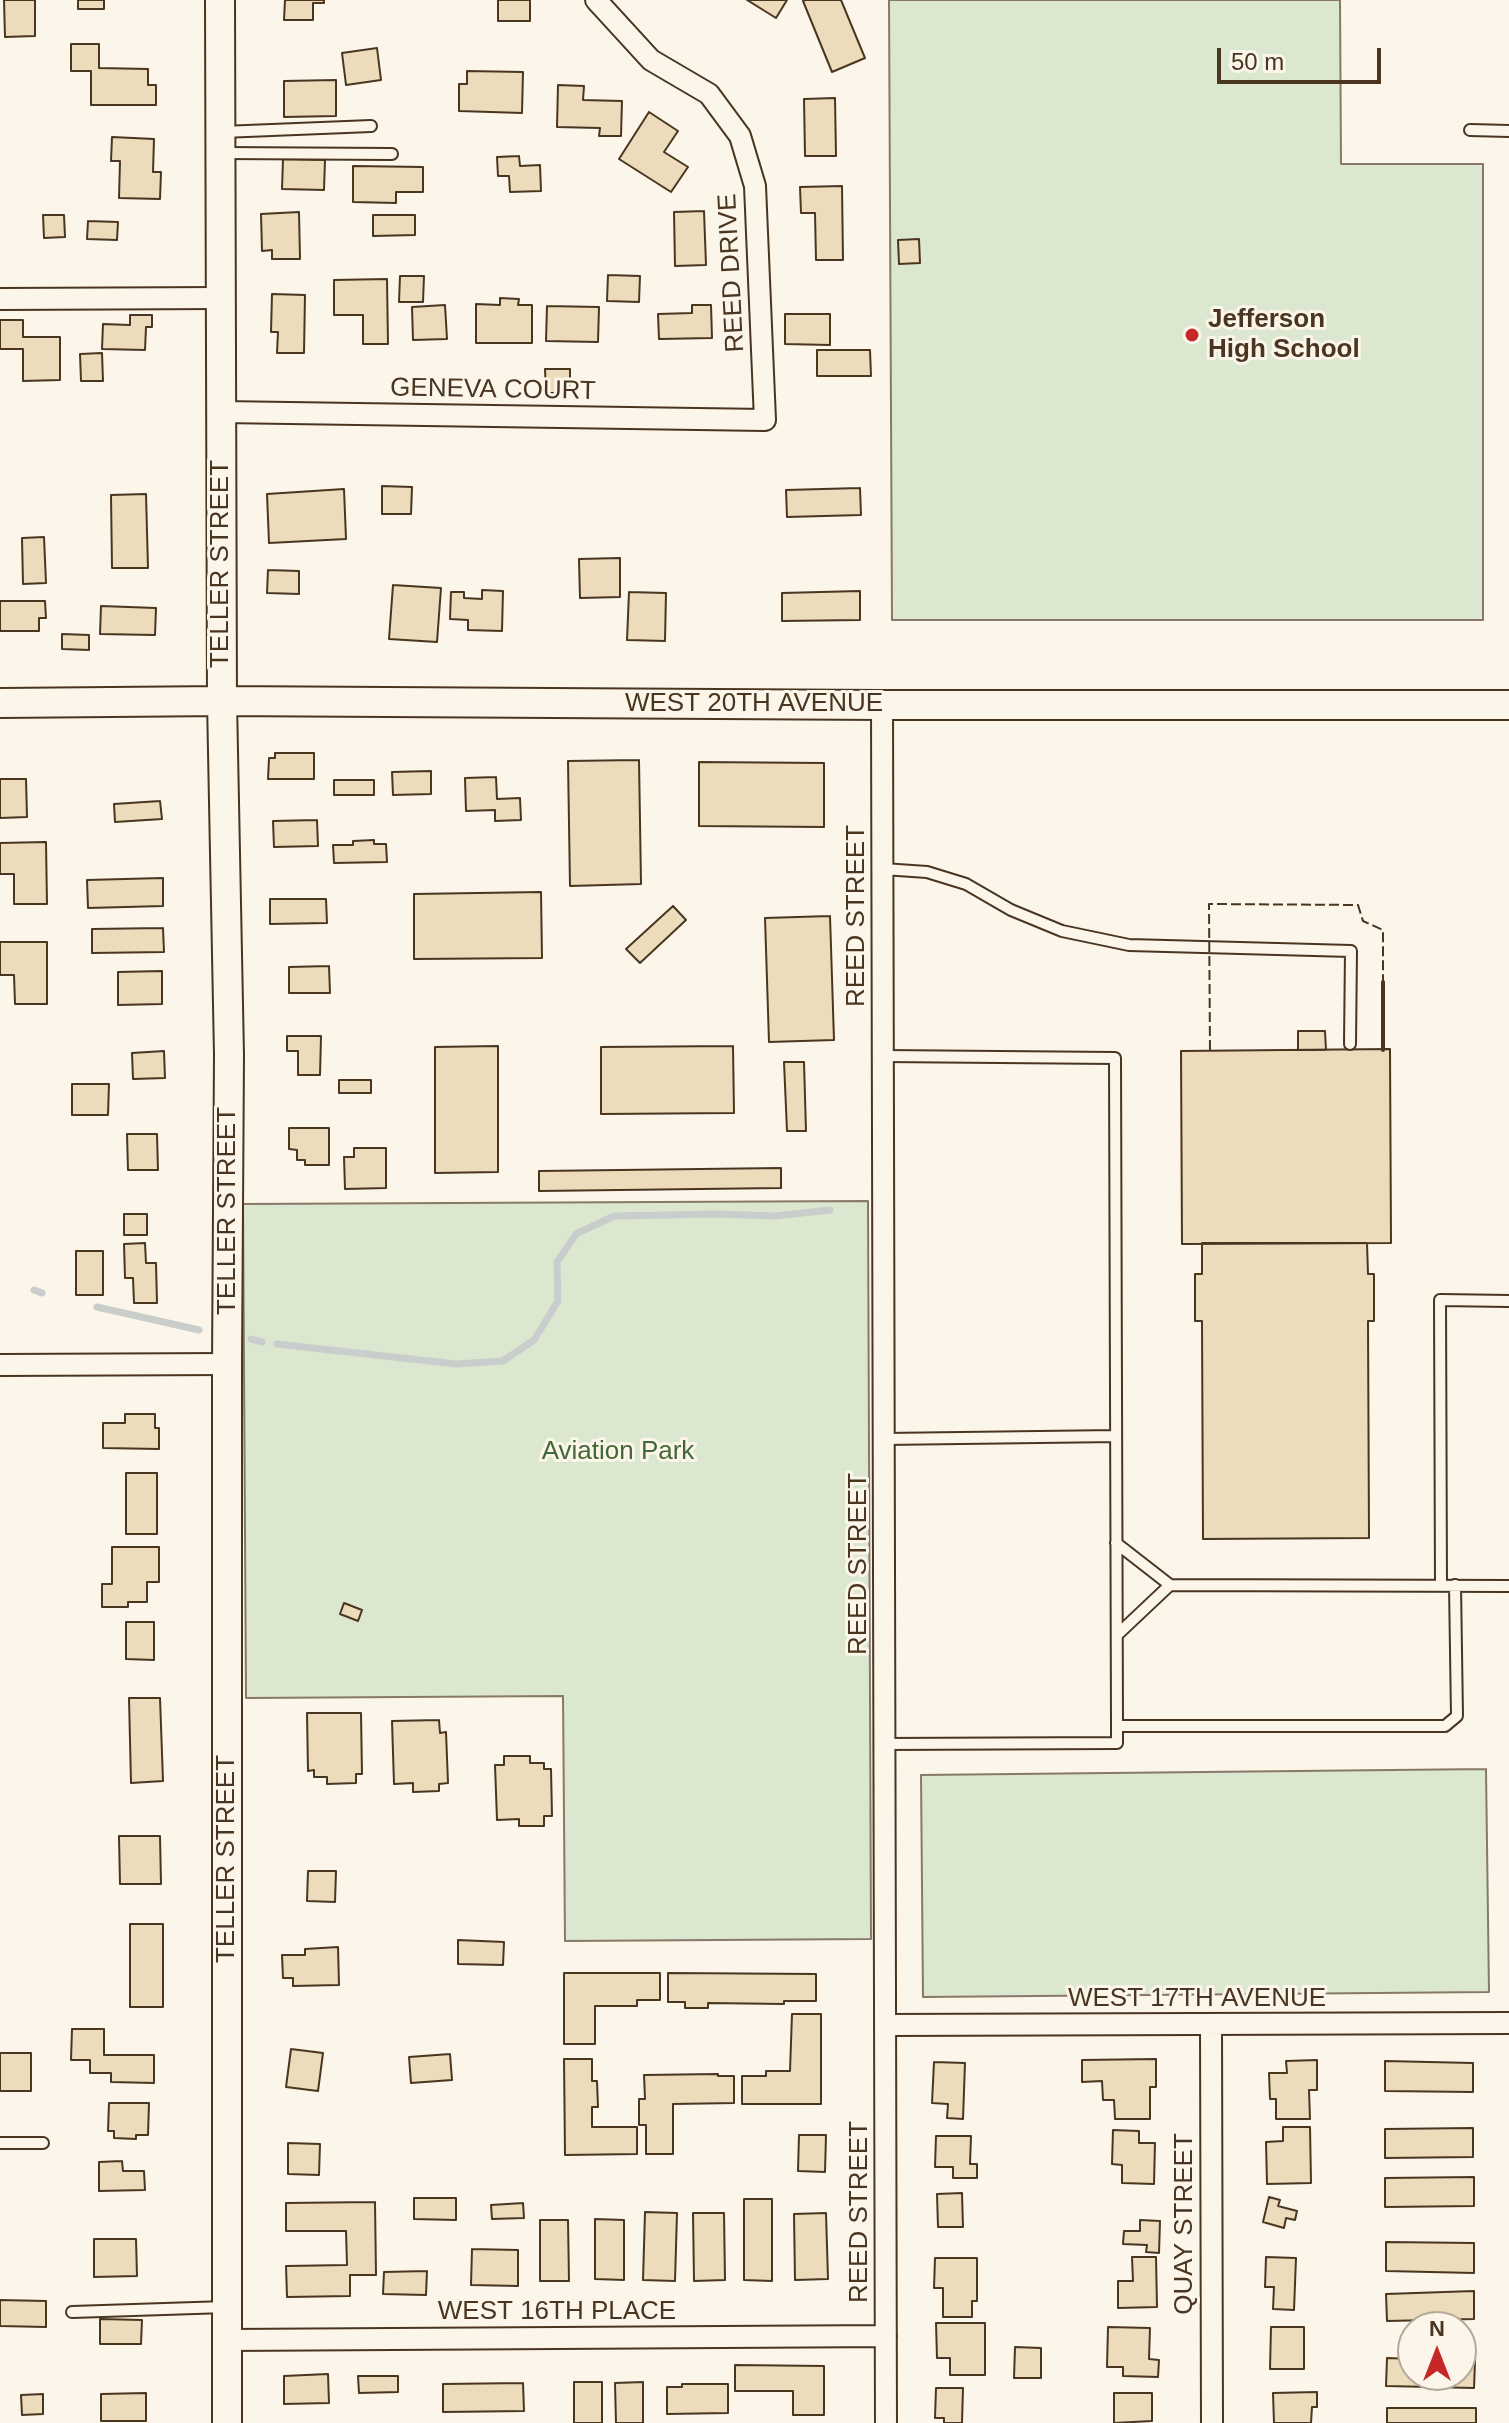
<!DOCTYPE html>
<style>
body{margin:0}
#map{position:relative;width:1509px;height:2423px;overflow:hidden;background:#fbf6e9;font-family:Arial,sans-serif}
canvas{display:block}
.north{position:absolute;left:1397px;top:2311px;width:80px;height:80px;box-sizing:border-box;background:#fbf6e9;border:2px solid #b4a999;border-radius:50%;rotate:0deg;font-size:22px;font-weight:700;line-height:32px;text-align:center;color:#4a3520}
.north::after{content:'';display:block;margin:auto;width:28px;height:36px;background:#c62828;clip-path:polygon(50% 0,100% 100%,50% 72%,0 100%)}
.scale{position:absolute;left:1217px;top:48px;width:164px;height:36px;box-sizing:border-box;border:4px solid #4a3520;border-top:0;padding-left:10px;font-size:24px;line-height:28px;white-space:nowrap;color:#4a3520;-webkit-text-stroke:6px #fbf6e9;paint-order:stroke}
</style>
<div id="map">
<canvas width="1509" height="2423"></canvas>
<div class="north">N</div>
<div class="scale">50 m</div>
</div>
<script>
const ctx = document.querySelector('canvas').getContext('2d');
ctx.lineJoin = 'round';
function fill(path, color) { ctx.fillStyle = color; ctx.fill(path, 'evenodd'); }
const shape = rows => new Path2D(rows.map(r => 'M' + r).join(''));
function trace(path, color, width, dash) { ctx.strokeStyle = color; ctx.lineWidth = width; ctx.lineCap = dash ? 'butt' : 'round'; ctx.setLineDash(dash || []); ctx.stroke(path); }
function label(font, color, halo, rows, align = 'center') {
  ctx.font = font + ' Arial,sans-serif'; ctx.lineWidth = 6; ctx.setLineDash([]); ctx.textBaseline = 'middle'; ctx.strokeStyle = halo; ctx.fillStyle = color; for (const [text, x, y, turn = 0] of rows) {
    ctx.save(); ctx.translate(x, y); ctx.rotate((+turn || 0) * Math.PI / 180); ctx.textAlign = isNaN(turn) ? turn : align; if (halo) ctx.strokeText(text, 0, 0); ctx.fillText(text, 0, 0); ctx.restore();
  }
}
const green = shape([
 [889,0,1340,0,1341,164,1483,164,1483,620,892,620,889,0],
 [868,1201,871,1939,565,1941,563,1696,246,1698,243,1204,868,1201],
 [1486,1769,1489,1992,923,1997,921,1775,1486,1769]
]);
fill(green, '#dce7d0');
trace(green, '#887966', 2);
trace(shape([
 [34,1290,42,1293],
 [97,1307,199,1330],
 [251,1339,262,1342],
 [277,1344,456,1364,503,1361,534,1340,558,1301,557,1262,576,1234,614,1216,717,1214,775,1216,830,1210]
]), '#c9cecd', 7);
const building = shape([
 [4,0,35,0,35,36,5,37,4,0],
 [78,0,104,0,104,9,78,9,78,0],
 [285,0,324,0,324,3,313,3,313,20,284,20,285,0],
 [498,0,530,0,530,21,498,21,498,0],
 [747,0,787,0,776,18,747,0],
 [806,0,841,0,865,58,832,72,803,1,806,0],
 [71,44,99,44,99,68,148,69,148,85,156,85,156,105,91,105,91,71,71,71,71,44],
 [377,48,381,80,346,85,342,53,377,48],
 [467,71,523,72,522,113,459,111,459,84,467,84,467,71],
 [336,80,336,116,284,117,284,81,336,80],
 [558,85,584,86,583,100,622,101,621,136,599,136,600,128,557,127,558,85],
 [835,98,836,156,805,156,804,99,835,98],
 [649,112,678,131,664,152,688,167,671,192,619,159,649,112],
 [112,137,154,139,153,172,161,172,160,199,119,198,120,161,111,161,112,137],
 [519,156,520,166,540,165,541,191,510,192,509,176,498,176,497,157,519,156],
 [283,159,325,160,324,190,282,189,283,159],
 [353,166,423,167,423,192,396,192,396,203,353,202,353,166],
 [842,186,843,260,816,260,815,213,801,213,800,187,842,186],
 [704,211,706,265,675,266,674,212,704,211],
 [299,212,300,259,272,259,272,250,262,251,261,214,299,212],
 [43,215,64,215,65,237,44,238,43,215],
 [373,215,415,215,415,235,373,236,373,215],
 [88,221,118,222,117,240,87,239,88,221],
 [919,239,920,263,899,264,898,240,919,239],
 [608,275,640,276,639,302,607,301,608,275],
 [400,276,424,276,423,302,399,302,400,276],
 [387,279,388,344,363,344,363,315,334,315,334,280,387,279],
 [272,294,305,295,304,353,277,353,278,332,271,332,272,294],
 [500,298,519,299,518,305,532,305,532,343,476,343,476,304,500,305,500,298],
 [445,305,447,339,413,340,412,307,445,305],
 [692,305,711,305,712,338,659,339,658,314,692,313,692,305],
 [547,306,599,307,598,342,546,341,547,306],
 [785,314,830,314,830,345,785,344,785,314],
 [130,315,152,315,152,327,146,327,145,350,102,349,103,324,130,325,130,315],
 [0,320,23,320,23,337,60,337,60,380,23,381,23,349,0,349,0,320],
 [817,350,870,350,871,376,817,376,817,350],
 [102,353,103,381,81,381,80,354,102,353],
 [545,369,570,369,570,393,546,393,545,369],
 [382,486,412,487,411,514,382,514,382,486],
 [860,488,861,515,787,517,786,490,860,488],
 [344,489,346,539,269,543,267,494,344,489],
 [146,494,148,568,112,568,111,495,146,494],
 [44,537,46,583,23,584,22,538,44,537],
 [620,558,620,597,580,598,579,559,620,558],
 [268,570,299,571,299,594,267,593,268,570],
 [393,585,441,588,437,642,389,639,393,585],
 [482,590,503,591,502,631,468,630,468,620,450,619,451,592,464,592,464,598,482,599,482,590],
 [860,591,860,620,782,621,782,593,860,591],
 [629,592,666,593,665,641,627,640,629,592],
 [0,601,45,601,46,618,39,618,39,631,0,631,0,601],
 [101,606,156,608,155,635,100,634,101,606],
 [62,634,89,635,89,650,62,649,62,634],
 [275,753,314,753,314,779,268,779,269,758,275,758,275,753],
 [639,760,641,884,570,886,568,761,639,760],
 [699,762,824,763,824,827,699,826,699,762],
 [431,771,431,794,393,795,392,772,431,771],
 [496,777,497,799,520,798,521,820,495,821,495,810,466,811,465,778,496,777],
 [0,779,26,779,27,817,0,818,0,779],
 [334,780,374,780,374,795,334,795,334,780],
 [160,801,162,819,115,822,114,804,160,801],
 [317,820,318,846,274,847,273,821,317,820],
 [374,840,374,844,386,844,387,862,334,863,333,845,353,845,353,841,374,840],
 [46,842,47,904,14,904,14,874,0,874,0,843,46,842],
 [163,878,163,906,88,908,87,880,163,878],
 [541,892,542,958,414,959,414,894,541,892],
 [270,899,326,899,327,923,270,924,270,899],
 [673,906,686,920,640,963,626,949,673,906],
 [830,916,834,1040,769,1042,765,918,830,916],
 [163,928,164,952,92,953,92,929,163,928],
 [0,942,47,942,47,1004,15,1004,14,975,0,975,0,942],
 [329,966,330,993,289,993,289,967,329,966],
 [162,971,162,1004,118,1005,118,972,162,971],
 [1298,1031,1325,1031,1326,1050,1298,1050,1298,1031],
 [287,1036,321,1036,320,1075,298,1075,298,1051,287,1051,287,1036],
 [498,1046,498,1172,435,1173,435,1047,498,1046],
 [733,1046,734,1113,601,1114,601,1047,733,1046],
 [1390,1049,1391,1243,1182,1244,1181,1051,1390,1049],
 [164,1051,165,1078,133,1079,132,1053,164,1051],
 [784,1062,804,1062,806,1131,787,1131,784,1062],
 [339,1080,371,1080,371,1093,339,1093,339,1080],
 [72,1084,109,1084,108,1115,72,1115,72,1084],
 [289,1128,329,1128,329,1165,305,1165,305,1160,297,1160,297,1150,289,1149,289,1128],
 [127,1134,157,1134,158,1170,128,1170,127,1134],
 [354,1148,386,1148,386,1188,345,1189,344,1157,354,1157,354,1148],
 [781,1168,781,1188,539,1191,539,1171,781,1168],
 [124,1214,147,1214,147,1235,124,1235,124,1214],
 [145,1243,146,1263,156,1263,157,1303,134,1303,133,1278,125,1278,124,1244,145,1243],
 [1202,1243,1367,1243,1368,1274,1374,1274,1374,1321,1368,1321,1369,1538,1203,1539,1202,1321,1195,1321,1195,1274,1202,1274,1202,1243],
 [76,1251,103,1251,103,1295,76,1295,76,1251],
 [125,1414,155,1414,155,1428,159,1428,159,1449,103,1448,103,1423,125,1423,125,1414],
 [126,1473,157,1473,157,1534,126,1534,126,1473],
 [112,1547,159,1547,159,1582,147,1582,147,1602,128,1602,128,1607,102,1607,102,1584,112,1584,112,1547],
 [344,1603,362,1610,358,1621,340,1614,344,1603],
 [126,1622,154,1622,154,1660,126,1659,126,1622],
 [129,1698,160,1698,163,1781,131,1783,129,1698],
 [307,1713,361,1713,362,1774,356,1774,356,1783,327,1784,327,1777,314,1777,314,1770,308,1771,307,1713],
 [439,1720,440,1733,446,1732,448,1783,439,1784,439,1791,413,1792,413,1783,394,1784,392,1721,439,1720],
 [504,1756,530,1756,530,1763,544,1763,544,1769,551,1769,552,1816,544,1816,544,1826,519,1826,519,1819,497,1820,495,1765,504,1765,504,1756],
 [119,1836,160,1836,161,1884,120,1884,119,1836],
 [308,1871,336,1871,335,1902,307,1901,308,1871],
 [130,1924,163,1924,163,2007,130,2007,130,1924],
 [458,1940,504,1942,503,1965,458,1964,458,1940],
 [338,1947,339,1985,293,1986,293,1978,283,1978,282,1955,305,1955,305,1949,338,1947],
 [564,1973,660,1973,660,2000,637,2000,637,2006,595,2006,595,2044,564,2044,564,1973],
 [668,1973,816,1974,816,2001,784,2001,784,2004,708,2003,708,2008,685,2008,685,2002,668,2002,668,1973],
 [792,2014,821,2014,821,2104,742,2104,742,2076,766,2076,766,2071,790,2071,792,2014],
 [72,2029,104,2029,104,2055,154,2055,154,2083,111,2082,111,2073,90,2073,90,2060,71,2060,72,2029],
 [291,2049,323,2053,318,2091,286,2087,291,2049],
 [0,2053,31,2053,31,2091,0,2091,0,2053],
 [450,2054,452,2080,411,2083,409,2057,450,2054],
 [564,2059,592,2059,592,2081,597,2081,598,2107,592,2107,592,2127,637,2127,637,2154,565,2155,564,2059],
 [1156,2059,1156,2087,1150,2087,1150,2119,1115,2119,1114,2100,1103,2100,1102,2081,1082,2082,1082,2060,1156,2059],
 [1317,2060,1317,2090,1309,2090,1310,2119,1276,2119,1276,2099,1270,2099,1269,2073,1287,2073,1286,2061,1317,2060],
 [1385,2061,1473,2063,1473,2092,1385,2091,1385,2061],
 [934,2062,965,2063,963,2119,947,2118,948,2104,932,2103,934,2062],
 [718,2074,718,2076,734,2076,734,2103,673,2104,673,2154,646,2154,646,2125,639,2125,639,2099,645,2099,644,2075,718,2074],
 [109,2103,149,2103,148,2135,136,2135,136,2139,114,2138,114,2131,108,2131,109,2103],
 [1283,2127,1310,2127,1311,2183,1267,2184,1266,2142,1283,2141,1283,2127],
 [1473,2128,1473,2157,1385,2158,1385,2129,1473,2128],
 [1113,2130,1139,2131,1139,2143,1155,2143,1154,2184,1122,2183,1122,2165,1112,2164,1113,2130],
 [799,2135,826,2135,825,2172,798,2171,799,2135],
 [936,2136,971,2136,970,2164,977,2164,977,2178,953,2178,953,2167,935,2167,936,2136],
 [288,2143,320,2144,319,2175,288,2174,288,2143],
 [122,2161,123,2171,144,2171,145,2190,99,2191,99,2162,122,2161],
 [1474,2177,1474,2206,1385,2207,1385,2178,1474,2177],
 [962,2193,963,2227,938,2227,937,2194,962,2193],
 [1269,2197,1280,2200,1278,2206,1297,2211,1295,2220,1286,2218,1284,2228,1263,2222,1269,2197],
 [414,2198,456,2198,456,2220,414,2219,414,2198],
 [744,2199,772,2199,772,2281,744,2280,744,2199],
 [375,2202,376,2275,350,2275,350,2296,287,2297,286,2266,347,2265,346,2231,286,2231,286,2203,375,2202],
 [523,2203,524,2218,492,2219,491,2205,523,2203],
 [645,2212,677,2213,675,2281,643,2280,645,2212],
 [693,2213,724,2213,725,2280,694,2281,693,2213],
 [826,2213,828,2279,795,2280,794,2214,826,2213],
 [595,2219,624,2220,624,2280,595,2279,595,2219],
 [540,2220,568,2220,569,2281,540,2281,540,2220],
 [1140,2220,1160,2221,1159,2253,1146,2252,1147,2245,1123,2244,1124,2231,1140,2231,1140,2220],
 [94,2239,136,2239,137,2276,94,2277,94,2239],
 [1386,2242,1474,2243,1474,2273,1386,2271,1386,2242],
 [472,2249,518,2250,518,2286,471,2285,472,2249],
 [1132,2257,1156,2257,1157,2307,1118,2308,1118,2281,1133,2281,1132,2257],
 [1266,2257,1296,2258,1294,2310,1273,2309,1274,2287,1265,2287,1266,2257],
 [935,2258,977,2258,977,2301,972,2301,972,2317,943,2317,943,2288,934,2288,935,2258],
 [427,2271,426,2295,383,2294,384,2272,427,2271],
 [1474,2291,1474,2319,1387,2321,1386,2294,1474,2291],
 [0,2300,46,2301,46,2327,0,2326,0,2300],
 [100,2319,142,2320,141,2344,100,2344,100,2319],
 [936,2323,985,2323,985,2375,950,2375,950,2358,937,2358,936,2323],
 [1108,2327,1150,2328,1149,2359,1159,2360,1158,2377,1123,2376,1123,2367,1107,2367,1108,2327],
 [1271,2327,1304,2327,1304,2369,1270,2369,1271,2327],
 [1015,2347,1041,2348,1041,2378,1014,2378,1015,2347],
 [1387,2358,1413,2359,1413,2375,1461,2375,1461,2361,1475,2361,1474,2388,1386,2386,1387,2358],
 [735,2365,824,2366,824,2415,793,2415,793,2391,735,2391,735,2365],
 [328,2374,329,2403,284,2404,284,2376,328,2374],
 [358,2376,398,2376,398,2392,359,2393,358,2376],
 [574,2382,602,2382,602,2423,574,2423,574,2382],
 [643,2382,643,2423,616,2423,615,2383,643,2382],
 [523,2383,524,2411,443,2412,443,2384,523,2383],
 [682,2384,728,2384,728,2413,667,2414,667,2387,682,2387,682,2384],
 [936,2388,963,2388,962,2423,944,2423,944,2418,935,2418,936,2388],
 [1317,2392,1317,2407,1312,2407,1311,2423,1274,2423,1273,2393,1317,2392],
 [146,2393,146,2421,101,2421,101,2394,146,2393],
 [1114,2393,1152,2393,1152,2421,1114,2423,1114,2393],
 [43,2394,43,2414,22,2415,21,2395,43,2394],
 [1387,2408,1476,2408,1476,2423,1387,2423,1387,2408]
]);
fill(building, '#ecdcbc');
trace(building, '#4a3520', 2);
const lane = shape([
 [1470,130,1509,131],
 [222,132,371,126],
 [222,153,392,154],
 [883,869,927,872,966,884,1011,910,1062,931,1129,945,1351,951,1350,1044],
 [883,1056,1115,1058,1117,1726,1117,1743,885,1744],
 [884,1439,1116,1436],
 [1116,1543,1170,1585,1509,1586],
 [1441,1585,1440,1300,1509,1301],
 [1117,1635,1170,1585],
 [1117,1726,1445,1726,1457,1716,1455,1585],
 [0,2143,43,2143],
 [72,2312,226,2307]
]);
const street = shape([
 [0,299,221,298],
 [221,412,765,420,755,186,740,136,709,94,651,60,596,0],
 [882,705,886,2423],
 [0,1365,227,1364],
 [886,2025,1509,2023],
 [1211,2025,1212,2423],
 [228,2340,886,2336]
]);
const secondary = shape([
 [220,0,222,701,229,1055,227,1364,227,2423],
 [0,703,222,701,882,705,1509,705]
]);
trace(lane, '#4a3520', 14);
trace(street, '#4a3520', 24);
trace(secondary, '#4a3520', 32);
trace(lane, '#fbf6e9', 10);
trace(street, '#fbf6e9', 20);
trace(secondary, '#fbf6e9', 28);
trace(shape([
 [1210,1050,1209,904,1358,905,1363,921,1383,930,1383,982]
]), '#4a3520', 2, [10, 4]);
trace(shape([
 [1383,1050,1383,982]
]), '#4a3520', 4);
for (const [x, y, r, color] of [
 [1192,335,8,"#c62828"]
]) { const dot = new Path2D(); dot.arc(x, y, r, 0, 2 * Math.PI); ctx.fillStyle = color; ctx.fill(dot); trace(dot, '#fbf6e9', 3); }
label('26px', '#4a3520', '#fbf6e9', [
 ["REED DRIVE",732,273,-93],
 ["GENEVA COURT",493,390,1],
 ["TELLER STREET",221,564,-90],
 ["WEST 20TH AVENUE",754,704],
 ["REED STREET",857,916,-90],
 ["TELLER STREET",228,1211,-90],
 ["REED STREET",859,1564,-90],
 ["TELLER STREET",227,1859,-90],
 ["WEST 17TH AVENUE",1197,1999],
 ["REED STREET",860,2212,-90],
 ["QUAY STREET",1185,2224,-90],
 ["WEST 16TH PLACE",557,2312]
]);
label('bold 26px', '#4a3520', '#fbf6e9', [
 ["Jefferson",1208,320],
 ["High School",1208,350]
], 'left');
label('26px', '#436837', '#fbf6e9', [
 ["Aviation Park",618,1452]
]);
</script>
